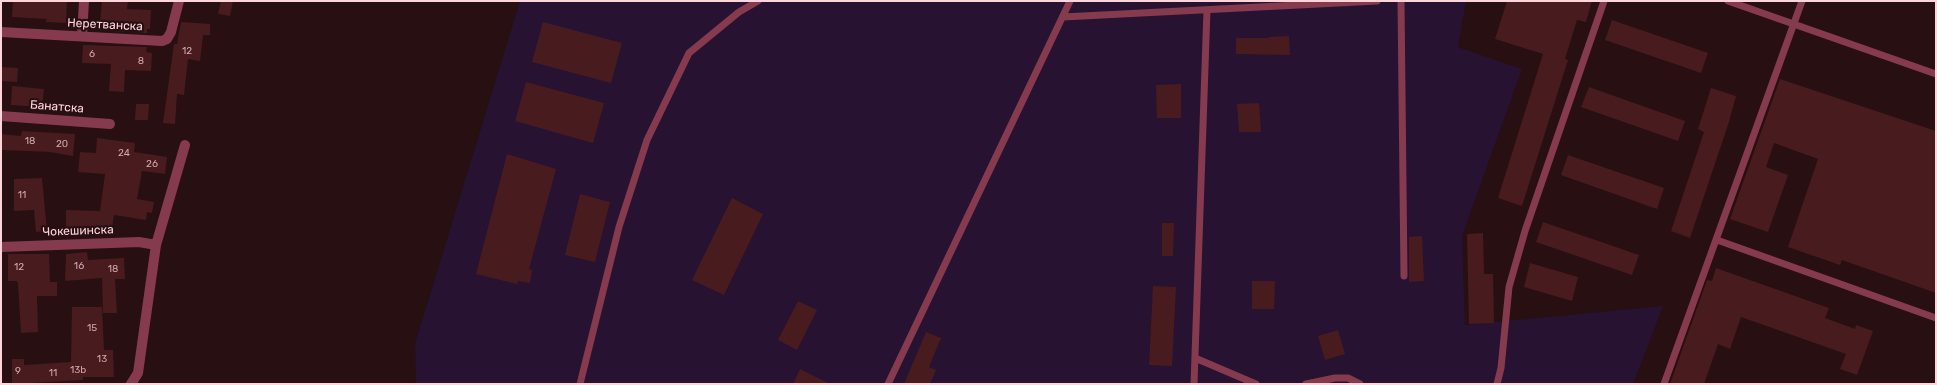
<!DOCTYPE html>
<meta charset="utf-8">
<style>
body{margin:0}
#map{position:relative;width:1937px;height:385px;overflow:hidden;background:#270f12;font-family:Rubik,sans-serif}
canvas{display:block}
.frame{position:absolute;inset:0;border:2px solid #ffd5dc;pointer-events:none}
</style>
<div id="map">
<canvas width="1937" height="385"></canvas>
<div class="frame"></div>
</div>
<script>
const ctx = document.querySelector('canvas').getContext('2d');
ctx.lineJoin = 'round';
function fill(path, color) { ctx.fillStyle = color; ctx.fill(path, 'evenodd'); }
const shape = rows => new Path2D(rows.map(r => 'M' + r).join(''));
function trace(path, color, width, dash) { ctx.strokeStyle = color; ctx.lineWidth = width; ctx.lineCap = dash ? 'butt' : 'round'; ctx.setLineDash(dash || []); ctx.stroke(path); }
function label(font, color, halo, rows, align = 'center') {
  ctx.font = font + ' Rubik,sans-serif'; ctx.lineWidth = 4.5; ctx.setLineDash([]); ctx.textBaseline = 'middle'; ctx.strokeStyle = halo; ctx.fillStyle = color; for (const [text, x, y, turn = 0] of rows) {
    ctx.save(); ctx.translate(x, y); ctx.rotate((+turn || 0) * Math.PI / 180); ctx.textAlign = isNaN(turn) ? turn : align; if (halo) ctx.strokeText(text, 0, 0); ctx.fillText(text, 0, 0); ctx.restore();
  }
}
fill(shape([
 [520,1,1466,1,1458,47,1522,69,1462,236,1465,325,1663,306,1633,384,416,384,415,344]
]), '#271231');
fill(shape([
 [13,1,67,1,66,23,46,22,47,19,12,17],
 [102,1,128,1,127,9,151,10,150,29,147,29,147,33,110,31,111,22,100,22],
 [221,1,233,1,230,16,218,14],
 [1507,1,1592,1,1586,22,1577,20,1565,59,1568,60,1522,206,1498,198,1543,54,1495,39],
 [1612,20,1708,53,1701,73,1605,40],
 [181,22,210,24,210,35,203,35,200,61,188,59,184,95,177,94,175,124,163,123,174,44,177,44],
 [543,22,622,43,611,83,532,62],
 [1289,36,1290,55,1236,54,1236,38,1269,38,1269,37],
 [83,45,147,47,146,52,152,53,151,71,125,70,124,92,109,91,111,64,82,63],
 [2,67,18,68,17,82,1,81],
 [1780,79,1936,131,1936,293,1842,260,1840,265,1788,247,1818,159,1774,143,1766,167,1788,175,1768,232,1730,219],
 [526,82,604,103,593,143,515,121],
 [1181,84,1181,118,1157,118,1156,85],
 [12,86,44,89,42,107,11,105],
 [1589,87,1685,121,1678,141,1581,107],
 [1711,88,1736,96,1729,122,1690,238,1671,231,1704,132,1698,129],
 [1259,103,1261,132,1239,132,1237,104],
 [136,104,149,104,148,120,135,120],
 [22,131,75,134,73,156,50,152,1,150,1,134,21,136],
 [97,138,135,143,134,152,167,157,165,174,142,171,137,199,154,202,152,213,147,212,146,220,114,215,111,234,86,230,66,230,66,210,100,211,105,174,78,172,80,152,96,153],
 [507,154,556,169,529,269,532,270,530,283,518,281,517,284,476,274],
 [1568,155,1664,188,1657,209,1561,175],
 [42,178,47,231,36,232,34,210,14,211,14,179],
 [580,194,610,202,595,262,565,255],
 [732,198,763,214,724,295,692,280],
 [1543,222,1639,255,1632,275,1536,242],
 [1162,223,1174,223,1173,256,1162,256],
 [1483,233,1484,274,1493,274,1494,323,1469,324,1467,234],
 [1422,236,1424,281,1409,282,1409,237],
 [87,252,88,260,124,258,125,279,115,279,117,313,103,313,102,278,65,281,66,254],
 [8,254,49,254,50,282,57,282,57,296,37,296,38,332,21,333,18,284,17,281,8,281],
 [1530,263,1578,277,1572,301,1524,287],
 [1716,268,1829,308,1825,318,1855,329,1856,325,1873,331,1857,375,1840,369,1846,354,1741,317,1730,349,1718,344,1704,384,1670,384,1707,280,1712,281],
 [1252,281,1275,281,1274,309,1252,309],
 [1153,286,1176,287,1172,366,1149,365],
 [798,301,817,310,797,350,778,340],
 [72,307,102,307,104,350,113,350,114,377,83,377,83,380,12,384,12,359,24,359,24,365,71,362],
 [1338,330,1345,354,1325,360,1318,336],
 [926,332,941,338,929,367,936,370,930,384,904,384],
 [800,369,830,384,793,384]
]), '#481b1f');
trace(shape([
 [1401,1,1404,276],
 [1728,1,1936,74],
 [1063,17,1377,1],
 [1717,240,1936,318],
 [1195,358,1256,384],
 [580,384,619,227,647,140,689,53,739,12,758,1],
 [888,384,1070,1],
 [1194,384,1207,10],
 [1306,384,1335,378,1348,378,1360,384],
 [1497,384,1501,368,1509,287,1525,231,1604,1],
 [1664,384,1802,1]
]), '#863a4d', 7);
trace(shape([
 [1,32,162,41,167,39,171,32,179,1],
 [82,36,84,1],
 [1,116,110,124],
 [1,247,139,242,156,245],
 [131,384,138,373,156,245,185,145]
]), '#863a4d', 10);
label('10px', '#d1a6ad', null, [
 ["12",187,51],
 ["6",92,54],
 ["8",141,61],
 ["18",30,141],
 ["20",62,144],
 ["24",124,153],
 ["26",152,164],
 ["11",22,195],
 ["16",79,266],
 ["12",19,267],
 ["18",113,269],
 ["15",92,328],
 ["13",102,359],
 ["13b",78,370],
 ["9",18,371],
 ["11",53,373]
]);
label('12px', '#ffd5dc', '#270f12', [
 ["Неретванска",105,25,3],
 ["Банатска",57,107,4],
 ["Чокешинска",78,231,-2]
]);
</script>
